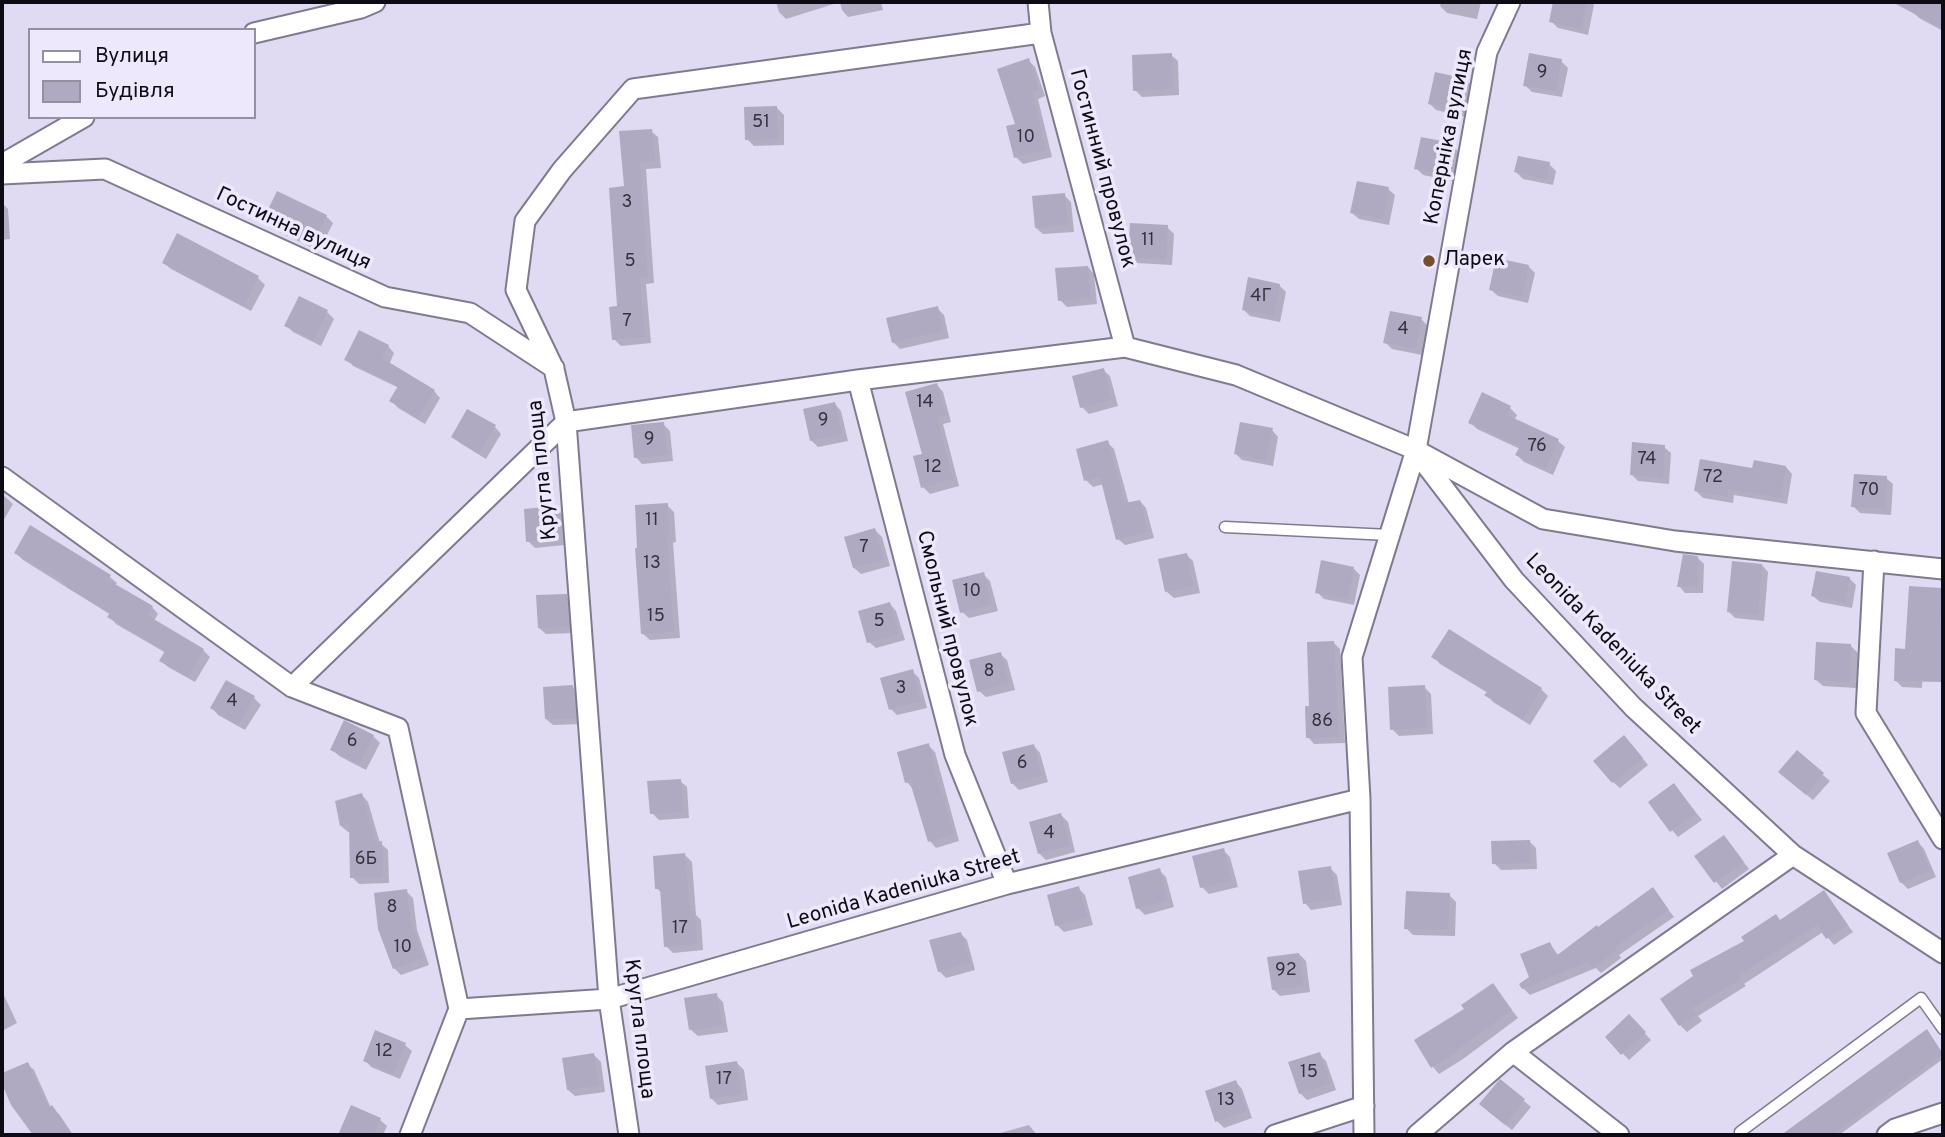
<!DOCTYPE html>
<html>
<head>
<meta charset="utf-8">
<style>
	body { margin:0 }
	#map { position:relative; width:1945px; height:1137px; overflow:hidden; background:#e0daf3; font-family:Overpass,sans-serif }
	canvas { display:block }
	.frame { position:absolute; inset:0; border:4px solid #0d0b13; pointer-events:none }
	.legend { position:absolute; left:28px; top:28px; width:228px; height:91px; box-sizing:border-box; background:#ede8fc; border:2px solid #93909f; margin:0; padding:9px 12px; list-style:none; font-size:21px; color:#0d0b13 }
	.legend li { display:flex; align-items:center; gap:14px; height:35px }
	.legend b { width:35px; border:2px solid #93909f }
</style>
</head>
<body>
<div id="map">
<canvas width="1945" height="1137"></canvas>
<div class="frame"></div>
<ul class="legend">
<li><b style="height:9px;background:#fff"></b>Вулиця</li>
<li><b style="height:19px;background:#afa9c1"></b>Будівля</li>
</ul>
</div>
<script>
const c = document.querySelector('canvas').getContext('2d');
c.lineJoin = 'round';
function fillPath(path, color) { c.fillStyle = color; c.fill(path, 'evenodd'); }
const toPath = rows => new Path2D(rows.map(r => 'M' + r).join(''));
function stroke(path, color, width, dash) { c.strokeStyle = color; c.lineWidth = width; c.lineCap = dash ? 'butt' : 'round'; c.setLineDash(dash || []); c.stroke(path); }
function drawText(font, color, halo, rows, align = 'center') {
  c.font = font + ' Overpass,sans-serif'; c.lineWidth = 7; c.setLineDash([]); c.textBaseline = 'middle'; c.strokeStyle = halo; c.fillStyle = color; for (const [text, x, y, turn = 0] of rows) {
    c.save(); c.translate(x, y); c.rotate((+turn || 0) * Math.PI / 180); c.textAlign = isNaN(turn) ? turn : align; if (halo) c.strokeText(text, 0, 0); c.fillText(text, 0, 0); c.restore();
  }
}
fillPath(toPath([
	[776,2,881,2,883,10,848,17,842,10,840,2,786,19,779,12],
	[1441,2,1481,2,1477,19,1447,13,1440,6],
	[1555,2,1591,2,1594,5,1588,35,1558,28,1551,21],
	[1917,2,1943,2,1943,31,1919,18,1912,11],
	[1171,55,1178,61,1179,95,1142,97,1135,90],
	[1028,60,1035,67,1045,96,1038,99,1052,157,1023,164,1016,157,1018,125],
	[1561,61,1568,68,1562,97,1532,92,1525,85],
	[1466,80,1473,87,1466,117,1436,110,1429,103],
	[777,108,784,115,784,145,754,146,747,139],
	[651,131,658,137,661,168,646,169,654,283,646,284,651,343,621,346,614,339,619,308,626,188],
	[1452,145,1459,152,1453,181,1423,175,1416,168],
	[1549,164,1556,171,1553,185,1523,179,1516,172],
	[1388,189,1395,195,1389,225,1359,219,1352,213],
	[1064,195,1071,202,1074,232,1043,234,1036,228],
	[2,203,8,209,10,239,2,240],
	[326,216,333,223,319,251,271,228,264,221],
	[1167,227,1174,234,1172,265,1137,263,1130,256],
	[164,263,258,278,265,285,251,311,171,269],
	[1528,266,1535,273,1528,303,1498,296,1491,290],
	[1088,267,1094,274,1097,304,1067,307,1060,300],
	[1279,285,1286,292,1280,322,1250,316,1243,309],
	[937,308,944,315,949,338,900,349,893,342],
	[327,312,334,319,321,346,293,332,286,325],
	[1421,319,1428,326,1422,355,1392,349,1385,342],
	[388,346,394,353,389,365,434,391,440,398,425,424,398,408,392,401,399,388,353,366,347,359],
	[1103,370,1110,376,1118,406,1089,414,1082,407],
	[937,385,943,392,951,422,943,424,959,486,930,494,923,487,924,455],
	[1482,395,1510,408,1517,415,1514,421,1558,441,1565,447,1553,475,1524,462,1517,455,1520,449,1477,429,1470,422],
	[835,404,841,411,848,441,818,447,811,440],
	[663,424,670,431,673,461,642,464,636,457],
	[495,427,501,434,486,459,460,443,453,437],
	[1272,430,1278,437,1273,466,1242,460,1236,454],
	[1107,442,1114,449,1129,504,1140,501,1146,508,1154,538,1125,545,1118,539,1104,484,1093,487,1086,480],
	[1664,447,1671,453,1669,484,1638,481,1632,475],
	[1786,467,1792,474,1787,504,1734,495,1733,503,1703,498,1696,491,1754,470],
	[1886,478,1893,484,1891,515,1860,513,1853,506],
	[2,494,13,504,2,523],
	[667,505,674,512,676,542,673,543,680,638,650,640,643,634],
	[556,508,563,515,565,545,535,548,528,541],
	[875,530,882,537,890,566,861,574,854,568],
	[16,553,110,577,117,583,115,586,152,607,158,614,154,621,203,650,210,657,195,682,168,667,161,660,166,653,116,624,110,617,111,615,23,560],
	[1187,555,1193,561,1200,593,1174,598,1167,592],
	[1697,557,1704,564,1703,593,1685,593,1679,586],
	[1762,565,1768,572,1764,621,1735,618,1729,612],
	[1353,568,1360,575,1354,605,1324,599,1317,592],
	[983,574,990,581,998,611,969,618,962,612],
	[1849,578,1856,585,1852,608,1820,602,1813,596],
	[1941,590,1943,592,1943,627,1916,625],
	[566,596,573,603,575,633,546,634,539,628],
	[890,604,896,611,905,640,876,648,869,642],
	[1449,631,1541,689,1548,696,1530,725,1493,702,1487,695,1488,693,1440,664,1434,657],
	[1333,642,1340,649,1345,743,1314,744,1308,737,1311,708],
	[1851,646,1858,653,1856,688,1823,686,1816,680],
	[1000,654,1007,660,1015,690,986,697,979,691],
	[1923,657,1922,688,1902,687,1895,680],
	[912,671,919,678,927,708,897,715,891,709],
	[573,687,579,694,582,724,553,725,546,719],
	[1424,687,1431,694,1433,734,1399,736,1392,729],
	[254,698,261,705,245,730,218,715,212,708],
	[373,736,380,743,366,770,339,756,332,749],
	[1631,744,1648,765,1620,788,1613,782],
	[928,745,935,752,959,841,936,848,930,841,914,790,907,782],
	[1034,746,1040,753,1048,782,1019,790,1012,783],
	[1797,753,1830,781,1813,800,1787,779],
	[680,781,687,787,689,818,659,820,652,813],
	[1674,785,1702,820,1678,837,1672,830],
	[362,795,368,802,380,843,388,850,389,883,359,884,352,877,351,832,348,832,341,826],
	[1061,815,1068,822,1075,852,1046,860,1039,853],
	[1529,841,1536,848,1537,869,1501,870,1494,863],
	[1918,842,1924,849,1936,877,1908,889,1901,882],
	[1730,844,1749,869,1722,889,1697,857],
	[1223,850,1230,857,1238,887,1209,894,1202,887],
	[685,855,692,862,696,915,701,920,703,950,673,953,666,946,662,894,657,888],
	[1330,868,1337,875,1342,905,1311,910,1305,903],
	[1159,870,1166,877,1174,907,1145,915,1138,908],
	[1078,888,1085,895,1093,925,1064,932,1057,925],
	[1653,890,1674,917,1619,955,1621,958,1601,973,1596,968,1530,995,1523,988,1550,944,1559,956],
	[406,891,413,898,417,930,429,965,401,975,394,968],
	[1824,893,1853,932,1834,945,1823,932,1744,984,1746,986,1698,1016,1702,1021,1687,1032,1680,1025,1662,999],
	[1449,895,1456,902,1455,936,1413,935,1406,928],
	[961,934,967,940,975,970,946,978,939,971],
	[1299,954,1306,961,1310,992,1280,996,1273,989],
	[1492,985,1518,1018,1463,1059,1439,1074,1433,1067,1467,1010],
	[2,991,17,1023,2,1031],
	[716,995,723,1002,728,1032,698,1036,691,1030],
	[1629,1016,1651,1040,1629,1060,1607,1037],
	[1926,1031,1943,1053,1943,1059,1839,1135,1784,1135],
	[405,1045,412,1051,400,1079,371,1067,365,1060],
	[1319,1054,1326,1061,1336,1090,1307,1100,1300,1093],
	[594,1055,601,1062,605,1092,575,1096,568,1090],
	[737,1063,744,1070,748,1100,718,1105,711,1098],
	[27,1064,34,1070,51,1108,59,1114,73,1135,34,1135,13,1104,2,1080,2,1075],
	[1501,1081,1531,1107,1512,1130,1488,1111],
	[1236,1082,1242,1089,1252,1118,1224,1128,1217,1121],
	[352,1108,380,1120,387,1126,383,1135,340,1135],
	[1029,1125,1037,1135,1001,1135,1000,1133]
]), '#0003');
fillPath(toPath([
	[1553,2,1587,2,1581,29,1549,22],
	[1892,2,1943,2,1943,29],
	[1172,53,1173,89,1133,91,1132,55],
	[1529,53,1562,59,1556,91,1523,86],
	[1029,58,1039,90,1032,92,1046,150,1014,158,1006,126,1015,124,997,69],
	[1435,72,1467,79,1460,111,1428,104],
	[777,106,778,139,745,140,744,107],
	[652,129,655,161,640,163,648,277,640,278,645,337,612,340,609,307,617,306,609,188,624,186,619,131],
	[1421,137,1453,143,1447,175,1414,169],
	[1518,156,1550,162,1547,179,1514,172],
	[1357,181,1389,187,1383,219,1350,213],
	[277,191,327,215,312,246,262,222],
	[1065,193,1068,225,1035,228,1032,196],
	[1130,223,1168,225,1166,259,1128,257],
	[177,233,259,276,244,306,162,263],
	[1496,258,1529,265,1522,297,1489,290],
	[1088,266,1091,298,1058,301,1055,268],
	[1248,277,1280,284,1274,316,1242,310],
	[299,296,328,310,314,340,284,326],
	[938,306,943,331,892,343,886,318],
	[1390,311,1422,317,1416,349,1383,343],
	[359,330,389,345,382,358,435,390,418,418,389,401,398,386,344,360],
	[1104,368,1112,400,1080,408,1072,376],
	[937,383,946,415,937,417,953,479,921,488,913,456,922,454,905,392],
	[1482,392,1511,406,1507,415,1559,439,1546,469,1515,455,1520,446,1468,423],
	[835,402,842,434,810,441,803,409],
	[467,409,496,425,479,454,451,437],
	[664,422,667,455,634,458,631,425],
	[1240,422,1273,428,1266,461,1234,454],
	[1108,440,1125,503,1140,500,1148,531,1116,540,1100,477,1084,481,1076,449],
	[1632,442,1665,445,1663,478,1630,475],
	[1700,459,1752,468,1754,460,1786,466,1781,498,1728,489,1727,497,1694,491],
	[1854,474,1887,476,1885,509,1851,507],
	[668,503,669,536,667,536,674,632,641,634,635,548,637,548,635,505],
	[556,506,559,539,526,542,524,509],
	[30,525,111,575,108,580,153,606,147,615,204,649,188,677,159,661,165,651,107,617,110,613,66,587,67,584,14,553],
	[875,528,884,560,853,568,844,537],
	[1187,553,1194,586,1165,592,1158,559],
	[1683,554,1698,556,1697,587,1677,587],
	[1321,560,1354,567,1348,599,1315,593],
	[1732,561,1762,564,1758,615,1727,612],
	[1816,571,1850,577,1845,603,1811,596],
	[984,572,992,604,960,613,952,580],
	[1909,586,1942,588,1940,624,1943,624,1943,682,1894,681,1895,648,1905,649],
	[567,594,569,627,538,628,536,595],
	[890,602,899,634,867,643,858,611],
	[1449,629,1542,688,1522,719,1484,695,1487,692,1431,657],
	[1334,641,1339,737,1306,738,1305,706,1309,706,1307,642],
	[1816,642,1851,644,1850,682,1814,680],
	[1001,652,1009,683,977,692,969,660],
	[913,669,921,701,889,710,880,678],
	[226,680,255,696,238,725,210,708],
	[573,685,576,718,545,719,543,687],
	[1425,685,1427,728,1390,730,1388,687],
	[344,720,374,735,359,764,330,750],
	[1624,735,1643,758,1612,783,1593,761],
	[929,743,936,775,954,834,928,842,910,782,905,783,897,752],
	[1034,744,1042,776,1011,784,1002,752],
	[1797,750,1824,773,1806,795,1778,772],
	[681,779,683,812,650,814,647,781],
	[1674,783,1696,813,1670,832,1648,802],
	[362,793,376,842,382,841,383,877,350,878,349,824,340,826,335,801],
	[1061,813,1070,845,1038,854,1029,822],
	[1724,835,1744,862,1714,883,1694,856],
	[1530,840,1531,863,1492,864,1491,841],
	[1918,840,1930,871,1900,883,1887,853],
	[1224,848,1232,880,1200,888,1192,856],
	[685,853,690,911,695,911,697,944,664,947,660,889,655,889,653,856],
	[1331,866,1336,899,1303,904,1298,871],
	[1160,868,1168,900,1136,909,1128,877],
	[1079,886,1087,918,1055,926,1047,895],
	[1653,887,1669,910,1614,948,1616,951,1593,968,1588,962,1522,989,1519,984,1529,977,1520,954,1550,942,1556,956,1597,925,1598,927],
	[407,889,411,922,424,958,393,969,378,929,374,893],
	[1824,890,1848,925,1826,939,1817,925,1739,976,1741,979,1692,1008,1696,1014,1679,1026,1660,999,1693,976,1690,970,1744,941,1741,937,1776,914,1780,920],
	[1406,891,1450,893,1448,930,1404,929],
	[961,932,970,963,938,972,929,940],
	[1299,953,1304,986,1272,990,1267,957],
	[1493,983,1512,1010,1457,1050,1457,1052,1431,1068,1414,1040,1464,1009,1461,1005],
	[717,993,722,1026,689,1030,684,998],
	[1629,1014,1646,1032,1621,1055,1605,1037],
	[1927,1029,1943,1054,1832,1135,1781,1135],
	[375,1030,406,1043,393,1074,363,1061],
	[1320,1052,1330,1083,1299,1094,1288,1062],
	[594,1053,599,1086,567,1090,562,1058],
	[737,1061,742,1094,710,1099,705,1066],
	[28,1062,48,1108,52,1105,73,1135,33,1135,11,1105,2,1084,2,1073],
	[1500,1079,1525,1099,1505,1125,1479,1104],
	[1236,1080,1247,1111,1215,1122,1205,1091],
	[351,1105,381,1118,374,1135,338,1135]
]), '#afa9c1');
const service = toPath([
	[1225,527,1389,535],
	[1740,1132,1921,998,1943,1029]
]);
const minor = toPath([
	[1038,2,1041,33,1125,347],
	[254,33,361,8,375,2],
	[2,164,84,117],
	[2,174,105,169,385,297,470,313,554,368],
	[858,380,955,755,1007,884],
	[1420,457,1514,580,1633,707,1793,855,1943,953],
	[2,477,292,687,398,728,459,1009,410,1135],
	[1874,561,1866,713,1943,839],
	[292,687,566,422,858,380,1125,347,1236,375,1416,450,1543,519,1675,541,1943,569],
	[459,1009,609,999,1007,884,1360,799],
	[1513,1052,1619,1135],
	[629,1135,609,999,566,422,554,369,516,290,525,221,562,170,633,89,1041,33],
	[1275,1135,1364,1106],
	[1364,1135,1360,799,1352,657,1416,450,1487,52,1510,2],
	[1417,1135,1513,1052,1793,855],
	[1887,1135,1895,1129,1943,1113]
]);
stroke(service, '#807a90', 13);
stroke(minor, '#807a90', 23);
stroke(service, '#fff', 10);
stroke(minor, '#fff', 19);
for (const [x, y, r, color] of [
	[1429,261,7,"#75502b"]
]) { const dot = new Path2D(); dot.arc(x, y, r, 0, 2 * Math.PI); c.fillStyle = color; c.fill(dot); stroke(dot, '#ede8fc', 2.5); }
drawText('18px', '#36323e', null, [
	["9",1542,73],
	["51",761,123],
	["10",1026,138],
	["3",627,203],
	["11",1148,241],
	["5",630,262],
	["4Г",1261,297],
	["7",627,322],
	["4",1403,330],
	["14",925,403],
	["9",823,421],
	["9",649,440],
	["76",1537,447],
	["74",1647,460],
	["12",933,468],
	["72",1713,478],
	["70",1869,491],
	["11",652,521],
	["7",864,548],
	["13",652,564],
	["10",972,592],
	["15",656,617],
	["5",879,622],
	["8",989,672],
	["3",901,689],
	["4",232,702],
	["86",1322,722],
	["6",352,742],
	["6",1022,764],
	["4",1049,834],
	["6Б",366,860],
	["8",392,908],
	["17",680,929],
	["10",403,948],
	["92",1286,971],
	["12",384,1052],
	["15",1309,1073],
	["17",724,1080],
	["13",1226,1101]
]);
drawText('21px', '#0d0b13', '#ede8fc', [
	["Коперніка вулиця",1450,137,-79],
	["Гостинний провулок",1101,169,75],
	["Гостинна вулиця",293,230,25],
	["Кругла площа",544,470,-96],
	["Смольний провулок",946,629,76],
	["Leonida Kadeniuka Street",1612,645,46],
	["Leonida Kadeniuka Street",904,891,-16],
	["Кругла площа",638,1029,83]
]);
drawText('21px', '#0d0b13', '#ede8fc', [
	["Ларек",1443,261]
], 'left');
</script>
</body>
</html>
